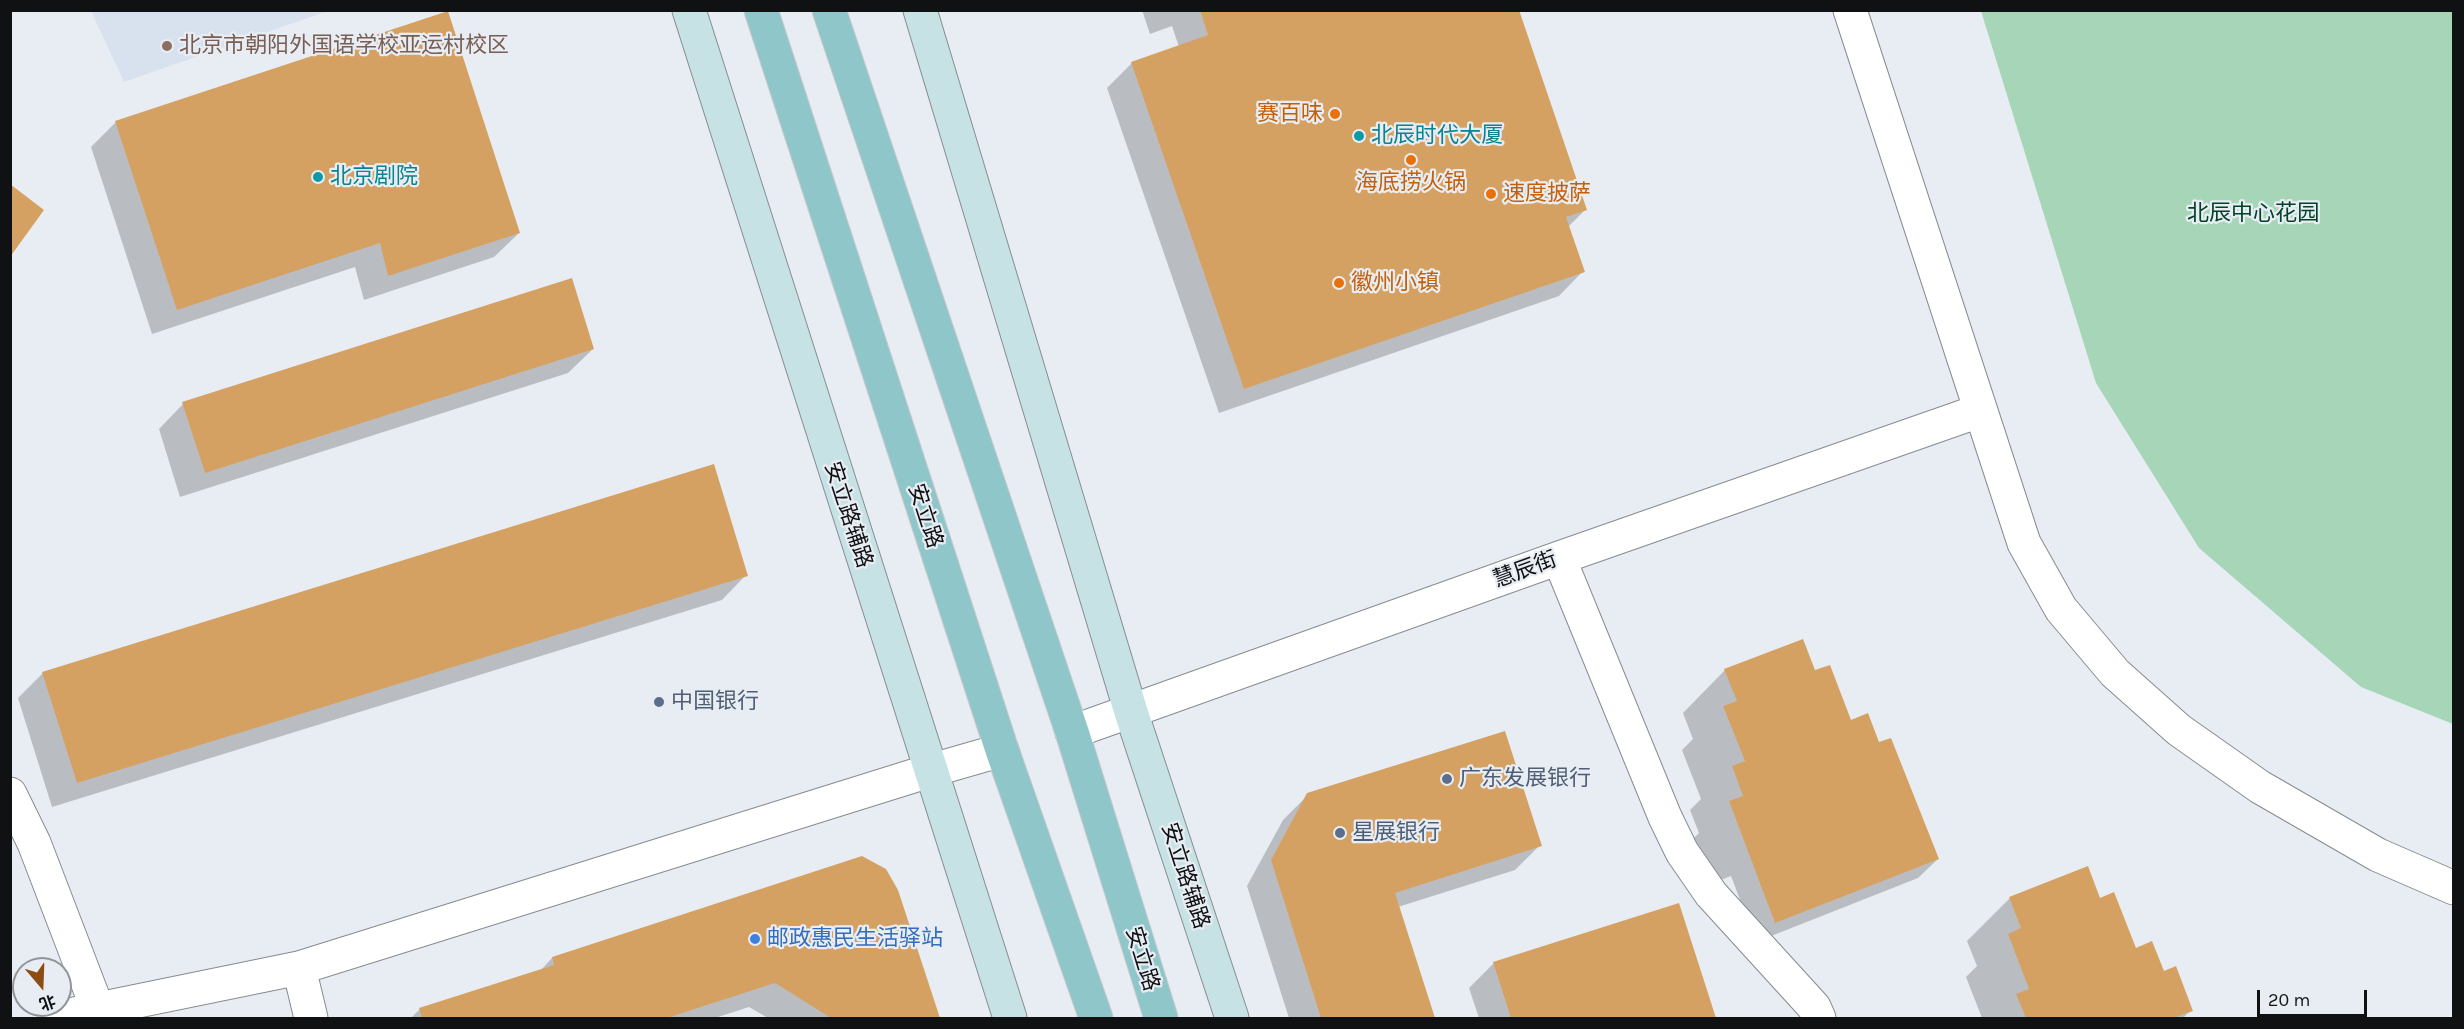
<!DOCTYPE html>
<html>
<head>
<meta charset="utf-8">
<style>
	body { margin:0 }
	#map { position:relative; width:2464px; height:1029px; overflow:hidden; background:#e8edf3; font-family:Karla,"Noto Sans SC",sans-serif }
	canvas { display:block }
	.frame { position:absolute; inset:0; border:12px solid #0f1113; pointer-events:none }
	.north { position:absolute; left:12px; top:957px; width:60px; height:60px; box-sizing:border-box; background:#e8edf3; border:2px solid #919599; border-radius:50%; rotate:161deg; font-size:16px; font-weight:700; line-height:24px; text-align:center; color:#0f1113 }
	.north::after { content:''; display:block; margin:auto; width:21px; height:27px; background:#8c4d12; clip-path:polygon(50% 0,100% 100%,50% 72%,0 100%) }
	.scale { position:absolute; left:2257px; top:990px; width:110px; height:27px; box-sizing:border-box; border:3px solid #0f1113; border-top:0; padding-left:8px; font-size:18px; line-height:21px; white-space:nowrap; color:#0f1113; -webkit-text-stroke:4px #e8edf3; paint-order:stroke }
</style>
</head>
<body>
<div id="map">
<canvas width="2464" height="1029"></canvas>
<div class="frame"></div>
<div class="north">北</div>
<div class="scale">20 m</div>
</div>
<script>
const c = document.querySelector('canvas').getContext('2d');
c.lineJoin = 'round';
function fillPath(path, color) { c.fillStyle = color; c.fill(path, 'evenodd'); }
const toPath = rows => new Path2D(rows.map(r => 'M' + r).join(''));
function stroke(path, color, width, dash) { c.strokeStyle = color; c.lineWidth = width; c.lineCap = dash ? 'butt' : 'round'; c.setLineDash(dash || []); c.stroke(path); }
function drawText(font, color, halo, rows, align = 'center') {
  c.font = font + ' Karla,"Noto Sans SC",sans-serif'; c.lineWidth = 4.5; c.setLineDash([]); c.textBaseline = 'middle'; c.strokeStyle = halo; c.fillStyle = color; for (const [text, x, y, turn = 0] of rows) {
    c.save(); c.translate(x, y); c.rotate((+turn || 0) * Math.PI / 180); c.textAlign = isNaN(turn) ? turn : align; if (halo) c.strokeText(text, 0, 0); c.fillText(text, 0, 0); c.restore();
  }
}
fillPath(toPath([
	[91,11,328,11,124,82]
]), '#d8e2ef');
fillPath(toPath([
	[1981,11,2453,11,2453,724,2361,687,2199,548,2096,383]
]), '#a7d5b8');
fillPath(toPath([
	[1142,10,1517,10,1586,209,1568,227,1583,271,1559,296,1219,413,1107,88,1132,63,1179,47,1172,26,1150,34],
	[116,122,519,233,494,257,364,300,355,267,152,334,91,147],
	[593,349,568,373,180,497,159,429,183,404],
	[746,575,722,600,52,807,18,698,43,673],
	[1725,670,1814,672,1850,722,1878,744,1938,859,1918,878,1756,942,1731,876,1703,887,1687,845,1699,833,1690,810,1701,799,1682,750,1693,739,1683,713],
	[1308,795,1540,845,1515,870,1398,907,1433,1018,1289,1018,1247,886,1283,820],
	[897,891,939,1018,768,1018,749,1007,715,1018,411,1018,419,1010,540,971,552,958],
	[2010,898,2099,900,2135,950,2163,973,2191,1010,2183,1018,1982,1018,1966,977,1977,966,1967,941],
	[1678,905,1714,1018,1479,1018,1469,988,1494,963]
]), '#0003');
fillPath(toPath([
	[1200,10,1519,10,1587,210,1566,217,1585,272,1244,389,1131,62,1208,35],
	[448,11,520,233,388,276,380,243,177,310,115,121],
	[10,184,44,210,10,257],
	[572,278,594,349,205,473,182,402],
	[714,464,748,576,77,783,42,672],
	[1803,639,1815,670,1830,665,1851,720,1868,713,1879,742,1891,738,1939,859,1775,923,1729,801,1743,796,1732,766,1745,761,1723,706,1737,701,1724,669],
	[1505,731,1542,846,1395,893,1435,1018,1321,1018,1271,860,1307,793],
	[862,856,886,869,898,890,940,1018,831,1018,775,983,667,1018,422,1018,419,1008,554,965,552,957],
	[2088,866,2100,898,2114,892,2136,948,2152,941,2164,971,2176,966,2193,1011,2173,1018,2026,1018,2016,994,2029,989,2008,934,2021,928,2009,897],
	[1679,903,1716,1018,1511,1018,1493,962]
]), '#d5a163');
const street = toPath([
	[1850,10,2024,543,2061,609,2115,673,2179,730,2260,787,2378,855,2454,888],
	[1559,558,1665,817,1682,852,1711,894,1814,1007,1819,1018],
	[1072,732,1559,558,1979,411],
	[10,794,34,843,98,1010],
	[299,968,311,1018],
	[55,1018,299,968,929,771,1002,750]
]);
const secondary = toPath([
	[689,10,1010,1018],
	[920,10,1131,712,1232,1018]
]);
const primary = toPath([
	[761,10,1002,750,1096,1018],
	[829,10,1072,732,1161,1018]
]);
stroke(street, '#878c91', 35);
stroke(secondary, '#878c91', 35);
stroke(primary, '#cacbcb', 35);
stroke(street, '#fff', 33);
stroke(secondary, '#c7e2e5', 33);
stroke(primary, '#8fc6ca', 33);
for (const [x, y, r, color] of [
	[167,46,6,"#8d6e63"],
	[1335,114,6,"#e8710a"],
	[1359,136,6,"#0f9aa8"],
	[1411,160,6,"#e8710a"],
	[318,177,6,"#0f9aa8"],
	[1491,194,6,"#e8710a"],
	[1339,283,6,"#e8710a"],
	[659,702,6,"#5c6f8a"],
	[1447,779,6,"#5c6f8a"],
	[1340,833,6,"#5c6f8a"],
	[755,939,6,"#3f7fe0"]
]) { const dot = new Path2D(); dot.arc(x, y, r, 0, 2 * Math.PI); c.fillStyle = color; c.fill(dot); stroke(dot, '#e8edf3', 2); }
drawText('22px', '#785e54', '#e8edf3', [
	["北京市朝阳外国语学校亚运村校区",179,46]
], 'left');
drawText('22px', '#c56008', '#e8edf3', [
	["赛百味",1323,114,"right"],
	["海底捞火锅",1411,183,"center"],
	["速度披萨",1503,194],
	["徽州小镇",1351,283]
], 'left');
drawText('22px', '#0d838f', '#e8edf3', [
	["北辰时代大厦",1371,136],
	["北京剧院",330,177]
], 'left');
drawText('22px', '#024225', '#e8edf3', [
	["北辰中心花园",2253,214]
]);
drawText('22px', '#0f1113', '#e8edf3', [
	["安立路辅路",848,515,72],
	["安立路",925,516,72],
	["慧辰街",1525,570,-20],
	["安立路辅路",1185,876,72],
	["安立路",1142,959,73]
]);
drawText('22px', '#4e5e75', '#e8edf3', [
	["中国银行",671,702],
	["广东发展银行",1459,779],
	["星展银行",1352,833]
], 'left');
drawText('22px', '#366cbe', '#e8edf3', [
	["邮政惠民生活驿站",767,939]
], 'left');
</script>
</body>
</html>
